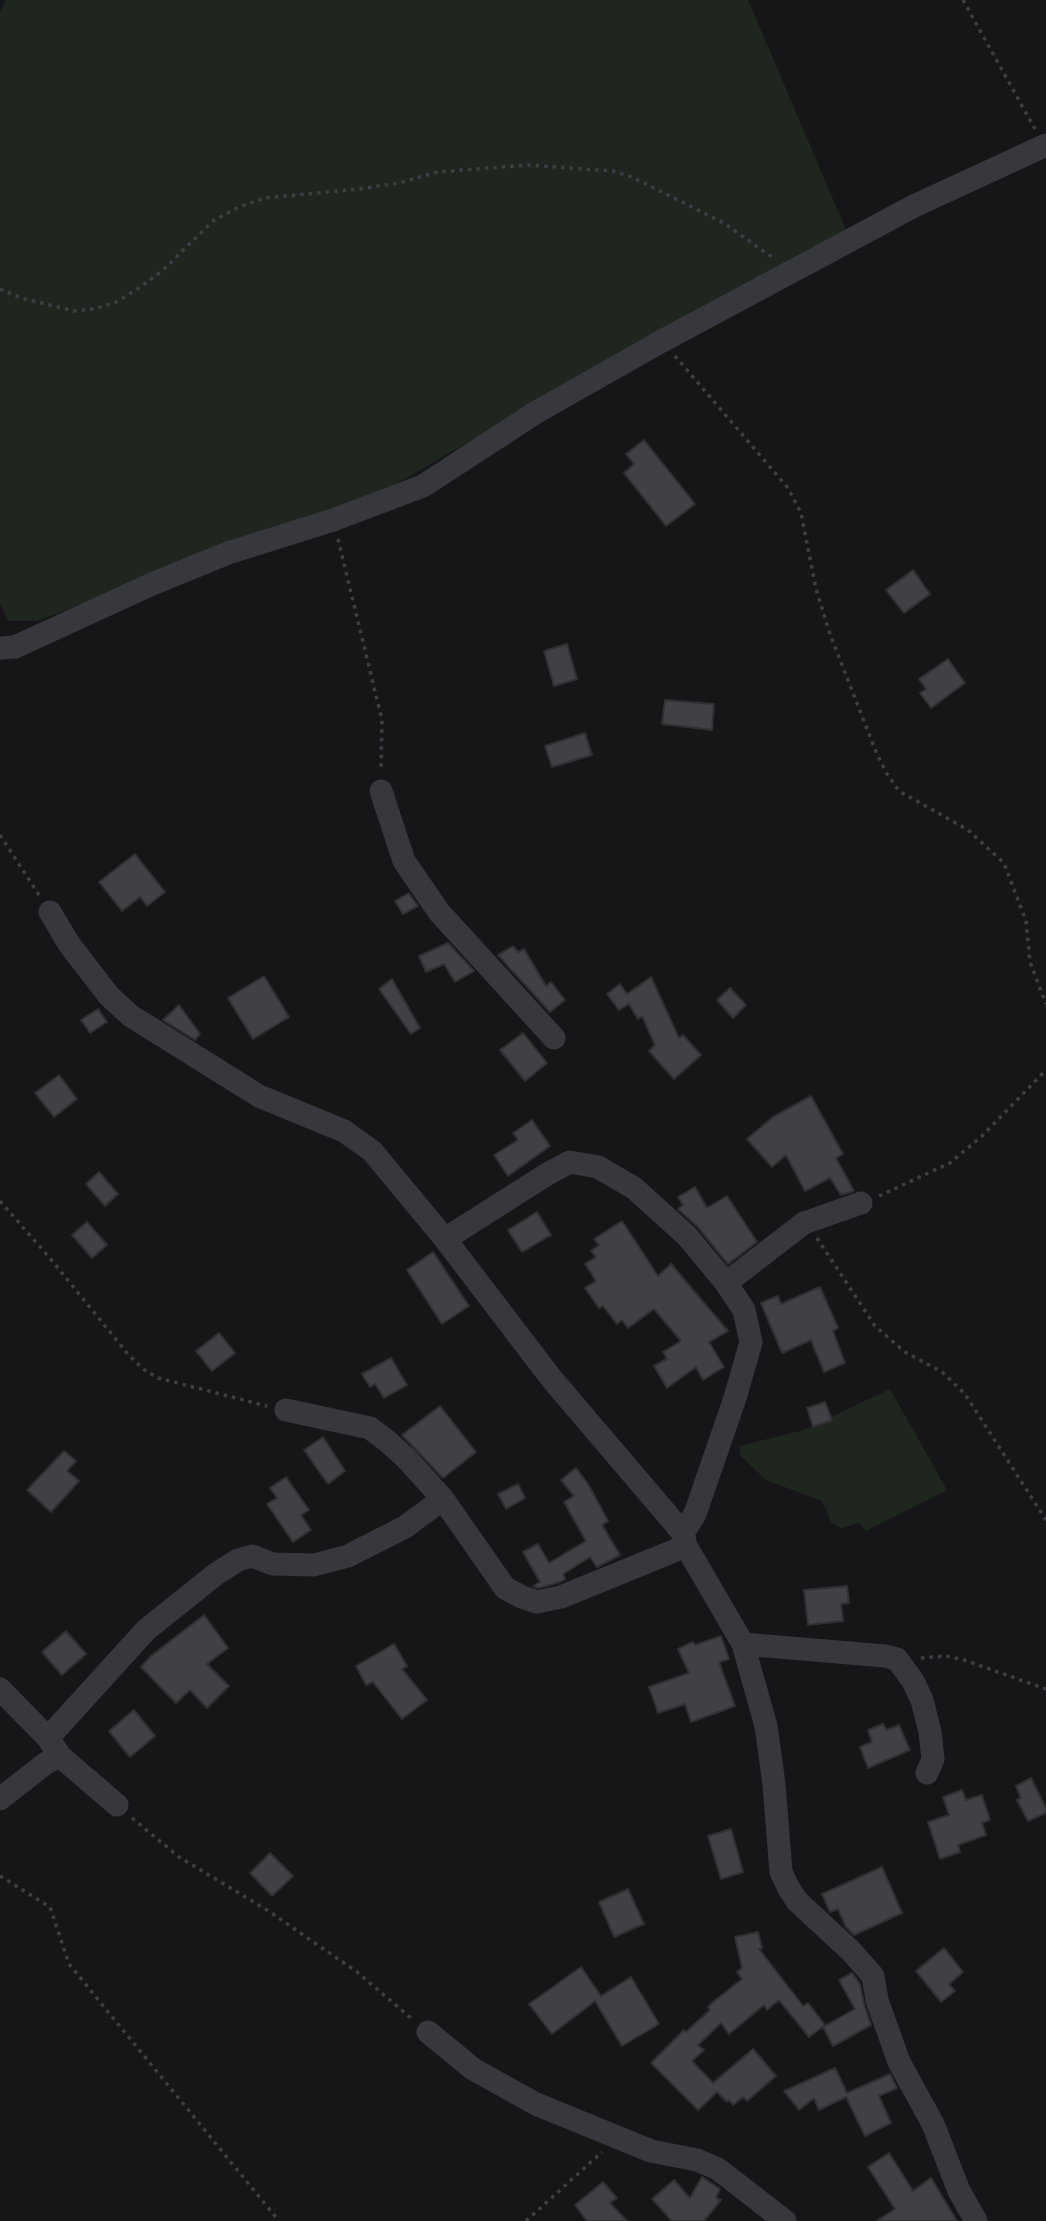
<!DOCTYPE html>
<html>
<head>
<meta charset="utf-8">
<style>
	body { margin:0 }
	canvas { display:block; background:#161618 }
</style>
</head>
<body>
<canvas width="1046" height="2221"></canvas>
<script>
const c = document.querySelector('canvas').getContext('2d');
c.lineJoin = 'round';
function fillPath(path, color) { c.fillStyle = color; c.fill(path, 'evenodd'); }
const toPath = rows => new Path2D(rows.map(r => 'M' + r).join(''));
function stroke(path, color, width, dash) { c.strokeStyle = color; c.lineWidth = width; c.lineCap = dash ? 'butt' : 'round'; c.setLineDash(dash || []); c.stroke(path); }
fillPath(toPath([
	[6,0,748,0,847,232,676,323,387,489,37,621,8,621,0,603,0,12],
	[890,1389,947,1490,866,1531,859,1523,841,1528,831,1522,822,1501,766,1480,740,1455,739,1446,804,1430]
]), '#1e261f');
const building = toPath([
	[644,440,695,504,666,526,624,473,634,464,626,454,644,440],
	[913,570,930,594,904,613,886,590,913,570],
	[567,644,577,679,554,686,544,651,567,644],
	[948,659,965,683,931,708,920,693,926,689,919,679,948,659],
	[665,700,714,704,712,730,662,724,665,700],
	[585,733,592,755,552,767,545,746,585,733],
	[135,854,165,892,147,906,140,897,122,911,99,882,135,854],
	[409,893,418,906,403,914,395,901,409,893],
	[448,943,474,971,455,982,444,964,426,972,419,956,448,943],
	[513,946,518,952,524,949,546,986,551,982,565,1000,550,1012,498,955,513,946],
	[264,976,289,1017,253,1039,228,998,264,976],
	[651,977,679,1038,683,1035,701,1055,674,1079,649,1051,655,1045,642,1016,638,1019,629,1004,619,1010,607,994,620,984,627,994,651,977],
	[392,979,420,1028,411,1034,379,989,392,979],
	[730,988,746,1005,733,1018,717,1000,730,988],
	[179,1005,200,1034,195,1040,163,1020,179,1005],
	[98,1009,107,1022,90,1033,81,1020,98,1009],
	[523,1033,547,1063,525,1081,500,1050,523,1033],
	[59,1075,77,1099,54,1117,35,1093,59,1075],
	[811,1096,843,1154,836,1158,854,1191,841,1195,830,1178,805,1191,786,1155,772,1167,747,1139,773,1117,811,1096],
	[532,1120,550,1146,508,1176,494,1155,518,1140,513,1133,532,1120],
	[99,1172,118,1194,105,1206,86,1184,99,1172],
	[695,1187,707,1208,727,1196,757,1242,728,1264,698,1227,678,1209,683,1205,678,1197,695,1187],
	[537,1212,551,1235,522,1252,508,1230,537,1212],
	[622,1221,658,1276,671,1264,728,1331,709,1342,724,1367,703,1380,696,1367,667,1388,654,1366,667,1359,663,1352,681,1341,654,1309,628,1328,622,1320,617,1324,603,1306,599,1308,585,1288,596,1281,585,1264,596,1257,591,1251,599,1245,594,1239,622,1221],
	[87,1222,107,1245,92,1258,72,1235,87,1222],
	[433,1252,469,1306,442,1324,407,1270,433,1252],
	[820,1287,838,1328,833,1331,845,1363,824,1372,811,1340,782,1353,761,1303,778,1296,781,1304,820,1287],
	[219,1333,235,1353,212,1371,196,1351,219,1333],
	[391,1358,407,1385,384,1398,375,1384,370,1387,362,1374,391,1358],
	[825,1402,832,1420,813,1427,807,1408,825,1402],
	[440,1406,476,1452,443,1478,402,1435,440,1406],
	[323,1437,345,1471,328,1484,304,1450,323,1437],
	[64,1451,76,1461,67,1471,79,1481,51,1512,27,1490,64,1451],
	[576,1468,588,1484,608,1521,602,1525,620,1555,597,1567,590,1557,563,1574,565,1579,560,1582,538,1588,533,1586,540,1582,523,1552,538,1544,549,1563,586,1541,564,1502,574,1496,561,1480,576,1468],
	[286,1477,309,1510,301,1515,311,1530,293,1542,267,1504,277,1498,270,1488,286,1477],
	[518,1484,525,1498,506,1509,498,1494,518,1484],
	[847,1586,849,1603,841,1604,843,1621,808,1625,804,1590,847,1586],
	[204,1615,228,1648,207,1664,229,1686,207,1708,190,1690,176,1703,141,1667,151,1656,204,1615],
	[66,1631,86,1654,62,1675,42,1652,66,1631],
	[721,1636,729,1659,719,1662,735,1706,691,1722,685,1704,658,1713,649,1687,689,1673,678,1649,693,1642,695,1645,721,1636],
	[394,1644,407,1666,402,1669,427,1700,402,1719,373,1682,366,1685,356,1666,394,1644],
	[134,1710,155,1736,130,1757,109,1731,134,1710],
	[883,1724,886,1730,899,1725,910,1750,868,1768,860,1747,872,1742,868,1730,883,1724],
	[1031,1778,1046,1808,1046,1813,1028,1821,1017,1800,1021,1798,1016,1786,1031,1778],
	[962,1790,966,1800,982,1795,990,1820,982,1823,986,1835,958,1845,960,1852,940,1859,928,1822,949,1815,943,1797,962,1790],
	[731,1829,743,1872,721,1879,708,1836,731,1829],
	[270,1853,293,1876,272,1896,250,1873,270,1853],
	[882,1867,902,1913,854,1935,846,1927,838,1909,830,1912,822,1894,882,1867],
	[628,1889,644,1924,614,1937,599,1902,628,1889],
	[758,1932,762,1948,759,1949,803,2006,808,2003,825,2025,809,2037,779,2000,767,2010,764,2005,729,2034,721,2023,698,2045,704,2050,692,2061,713,2083,753,2049,776,2076,747,2101,743,2097,733,2105,729,2100,727,2102,717,2092,698,2110,651,2063,684,2030,686,2032,710,2010,708,2007,713,2002,742,1979,737,1972,742,1968,735,1937,758,1932],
	[944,1948,963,1972,949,1984,955,1991,941,2002,916,1971,944,1948],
	[581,1967,601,1996,631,1977,659,2024,622,2046,595,2001,552,2034,529,2004,581,1967],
	[852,1973,860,1984,864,2004,871,2025,833,2046,823,2027,855,2009,839,1980,852,1973],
	[835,2068,847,2093,890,2074,897,2088,879,2096,891,2123,865,2136,846,2097,819,2110,814,2098,799,2110,784,2091,835,2068],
	[889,2153,913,2191,931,2178,957,2221,877,2221,895,2209,868,2167,889,2153],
	[702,2177,720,2189,716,2198,721,2200,704,2221,672,2221,652,2199,674,2180,690,2198,702,2177],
	[603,2182,617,2198,610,2203,627,2221,587,2221,575,2205,603,2182]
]);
fillPath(building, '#404145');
stroke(building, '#303034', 2);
stroke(toPath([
	[963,0,1035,129],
	[0,289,21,298,74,311,94,309,116,302,136,290,162,271,213,221,239,207,265,198,359,189,399,183,437,172,528,165,613,171,632,177,722,222,775,259],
	[675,356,788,488,801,513,816,589,830,634,876,752,887,774,899,791,968,830,1004,863,1026,921,1030,962,1046,1004],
	[338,539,382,720,381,771],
	[0,835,39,895],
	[879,1196,950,1163,982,1136,1046,1070],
	[0,1201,49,1257,127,1353,143,1369,158,1378,267,1406],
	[817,1238,875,1326,905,1352,942,1372,965,1394,1046,1520],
	[921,1658,946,1656,964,1660,1046,1689],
	[132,1818,179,1857,267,1910,357,1972,412,2019],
	[0,1876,50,1907,69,1964,279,2221],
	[526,2221,602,2152]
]), '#3d3f44', 3.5, [3.5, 5]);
stroke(toPath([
	[0,648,15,647,152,584,228,553,333,520,423,486,535,413,662,341,914,206,1046,145],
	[381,791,404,861,439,912,554,1038],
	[50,912,69,944,109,996,131,1016,259,1096,344,1131,372,1151,445,1239,551,1378,683,1533,686,1546,743,1644,766,1726,774,1784,781,1872,788,1887,797,1901,851,1951,873,1976,877,2000,899,2062,933,2124,959,2191,976,2221],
	[445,1239,549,1173,570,1162,598,1167,634,1188,687,1236,726,1283,744,1310,751,1342,735,1398,695,1514,683,1533],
	[726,1283,804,1223,861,1203],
	[286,1410,370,1428,387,1441,406,1458,443,1499,505,1588,522,1597,537,1602,561,1597,686,1546],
	[743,1644,885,1656,897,1659,913,1681,922,1700,930,1732,933,1759,927,1773],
	[0,1689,48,1738,60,1756,117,1805],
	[48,1738,146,1630,216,1574,238,1560,252,1556,273,1564,314,1565,348,1556,405,1527,443,1499],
	[0,1799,46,1763,60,1756],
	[428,2032,473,2069,536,2104,651,2151,697,2160,718,2169,785,2221]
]), '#37383d', 23);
</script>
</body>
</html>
